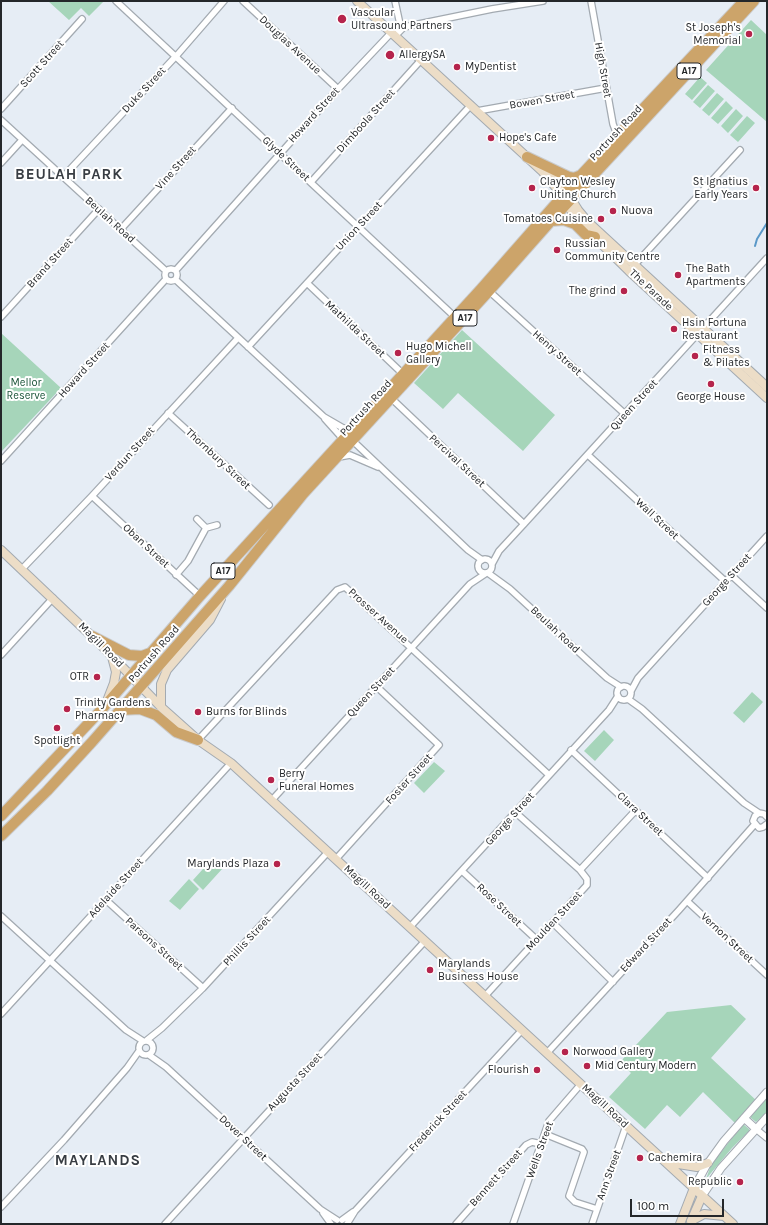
<!DOCTYPE html>
<html>
<head>
<meta charset="utf-8">
<style>
	body { margin:0 }
	#map { position:relative; width:768px; height:1225px; overflow:hidden; background:#e6edf5; font-family:Karla,sans-serif }
	canvas { display:block }
	.frame { position:absolute; inset:0; border:2px solid #24272a; pointer-events:none }
	.scale { position:absolute; left:630px; top:1199px; width:94px; height:18px; box-sizing:border-box; border:2px solid #24272a; border-top:0; padding-left:5px; font-size:12px; line-height:14px; white-space:nowrap; color:#24272a; -webkit-text-stroke:3px #fff; paint-order:stroke }
</style>
</head>
<body>
<div id="map">
<canvas width="768" height="1225"></canvas>
<div class="frame"></div>
<div class="scale">100 m</div>
</div>
<script>
const c = document.querySelector('canvas').getContext('2d');
c.lineJoin = 'round';
function fillPath(path, color) { c.fillStyle = color; c.fill(path, 'evenodd'); }
const toPath = rows => new Path2D(rows.map(r => 'M' + r).join(''));
function stroke(path, color, width, dash) { c.strokeStyle = color; c.lineWidth = width; c.lineCap = dash ? 'butt' : 'round'; c.setLineDash(dash || []); c.stroke(path); }
function drawText(font, color, halo, rows, align = 'center') {
  c.font = font + ' Karla,sans-serif'; c.lineWidth = 4; c.setLineDash([]); c.textBaseline = 'middle'; c.strokeStyle = halo; c.fillStyle = color; for (const [text, x, y, turn = 0] of rows) {
    c.save(); c.translate(x, y); c.rotate((+turn || 0) * Math.PI / 180); c.textAlign = isNaN(turn) ? turn : align; if (halo) c.strokeText(text, 0, 0); c.fillText(text, 0, 0); c.restore();
  }
}
fillPath(toPath([
	[48,1,104,1,89,16,81,8,69,20],
	[751,20,767,35,767,122,706,70],
	[700,77,707,83,692,100,685,94],
	[708,85,715,91,700,108,693,102],
	[717,93,724,99,709,116,702,110],
	[726,101,733,108,718,124,711,118],
	[736,109,743,116,728,133,721,126],
	[747,116,755,123,738,142,730,135],
	[462,330,555,415,523,451,458,393,443,409,414,383],
	[1,333,61,388,1,452],
	[752,692,763,702,744,723,733,713],
	[604,730,614,740,595,761,584,751],
	[434,762,445,771,424,793,414,783],
	[213,858,223,868,203,890,193,880],
	[189,879,199,889,180,910,169,901],
	[731,1005,746,1019,711,1058,758,1102,737,1125,703,1092,680,1117,667,1105,645,1129,609,1097,631,1073,620,1062,667,1012],
	[767,1098,767,1112,756,1122,751,1118,751,1115],
	[743,1124,749,1129,749,1131,732,1148,706,1179,711,1165]
]), '#a6d5ba');
stroke(toPath([
	[755,246,757,239,767,223]
]), '#5a98c8', 2);
const minor = toPath([
	[116,1,455,317],
	[243,1,338,89],
	[395,1,401,29],
	[591,1,613,124,618,137],
	[395,36,404,27,492,9,543,1],
	[1,109,82,19],
	[477,111,606,88],
	[1,120,166,271],
	[1,163,22,140],
	[63,177,178,54,224,1],
	[311,182,421,60],
	[121,229,232,108],
	'165 275a6 6 0 1 1 12 0a6 6 0 1 1-12 0Z',
	[176,270,338,89,391,33],
	[629,271,740,150],
	[176,280,324,417,343,428,353,428],
	[307,283,403,374],
	[489,291,625,414],
	[1,317,99,209],
	[248,347,471,105],
	[391,398,524,524],
	[168,413,269,505],
	[325,419,343,439],
	[353,441,468,550,482,560],
	[588,455,726,582],
	[339,457,350,455,378,467],
	[1,461,166,279],
	[92,496,200,596],
	[197,519,206,528],
	[206,528,217,525],
	'478 566a7 7 0 1 1 14 0a7 7 0 1 1-14 0Z',
	[492,564,499,551,524,524,767,258],
	[22,569,92,496,238,338],
	[488,573,510,589,607,678,621,687],
	[176,575,188,561,206,528],
	[731,575,767,608],
	[1,655,53,598],
	'617 693a7 7 0 1 1 14 0a7 7 0 1 1-14 0Z',
	[631,691,638,678,767,536],
	[628,699,642,709,744,803,759,813],
	[198,740,337,590,345,587,549,775],
	[571,750,708,878],
	[272,800,470,584,485,574],
	[515,812,580,870],
	[767,817,764,814,759,813,755,816,753,821,759,828,763,827,767,824],
	[336,859,439,745,376,686],
	[462,871,537,940],
	[106,900,203,988],
	[687,901,767,975],
	[1,916,126,1030,143,1041],
	[553,923,613,982],
	[410,927,609,710,618,696],
	[485,996,587,885,587,879,580,870,636,810],
	[1,1014,231,763],
	[147,1040,162,1028,203,988,328,852],
	'139 1048a7 7 0 1 1 14 0a7 7 0 1 1-14 0Z',
	[547,1053,679,910,755,824],
	[149,1055,166,1067,320,1209,337,1220],
	[756,1129,767,1138],
	[545,1134,582,1149,584,1152,569,1196,575,1202,597,1209],
	[1,1207,64,1140,127,1068,139,1051],
	[323,1213,331,1224],
	[342,1220,353,1212],
	[165,1224,425,941],
	[347,1224,355,1211,522,1030],
	[456,1224,526,1145,532,1142,541,1144],
	[513,1224,549,1121,581,1084],
	[592,1224,626,1126]
]);
const tertiary = toPath([
	[744,1118,756,1129],
	[694,1188,706,1166,724,1141,767,1092],
	[702,1196,721,1168,767,1117]
]);
const secondary = toPath([
	[357,1,542,171,558,190,578,221,629,271,767,398],
	[549,170,561,183,578,210,588,222,767,387],
	[1,550,100,644,161,707,198,740,231,763,733,1224],
	[107,701,114,683,116,672,112,657],
	[161,707,161,684,167,670,210,620,221,599],
	[666,1162,697,1167,708,1163],
	[691,1221,704,1214,724,1216],
	[691,1221,702,1196],
	[680,1224,694,1188]
]);
const trunk = toPath([
	[527,157,569,177,574,178,581,175],
	[551,221,564,220,575,224,586,235,595,237],
	[92,636,129,655,142,656,150,653],
	[120,710,140,709,156,715,176,732,198,740],
	[1,816,103,708,200,596,481,289,581,175,744,1],
	[1,836,47,791,92,742,229,586,303,494,489,291,551,221,754,1]
]);
stroke(minor, '#a3aab1', 8);
stroke(tertiary, '#a3aab1', 9);
stroke(secondary, '#a3aab1', 10);
stroke(trunk, '#cacbcc', 12);
stroke(minor, '#fff', 5.5);
stroke(tertiary, '#fff', 7);
stroke(secondary, '#ecddc7', 8);
stroke(trunk, '#cca46a', 10);
for (const [x, y, r, color] of [
	[342,19,5,"#b5244c"],
	[749,34,4,"#b5244c"],
	[390,55,5,"#b5244c"],
	[457,67,4,"#b5244c"],
	[491,138,4,"#b5244c"],
	[532,188,4,"#b5244c"],
	[756,188,4,"#b5244c"],
	[613,211,4,"#b5244c"],
	[601,219,4,"#b5244c"],
	[557,250,4,"#b5244c"],
	[678,275,4,"#b5244c"],
	[624,291,4,"#b5244c"],
	[674,329,4,"#b5244c"],
	[398,353,4,"#b5244c"],
	[695,356,4,"#b5244c"],
	[711,384,4,"#b5244c"],
	[97,677,4,"#b5244c"],
	[67,709,4,"#b5244c"],
	[198,712,4,"#b5244c"],
	[57,728,4,"#b5244c"],
	[271,780,4,"#b5244c"],
	[277,864,4,"#b5244c"],
	[430,970,4,"#b5244c"],
	[565,1052,4,"#b5244c"],
	[587,1066,4,"#b5244c"],
	[537,1070,4,"#b5244c"],
	[640,1158,4,"#b5244c"],
	[740,1182,4,"#b5244c"]
]) { const dot = new Path2D(); dot.arc(x, y, r, 0, 2 * Math.PI); c.fillStyle = color; c.fill(dot); stroke(dot, '#fff', 1.5); }
for (const [x, y, w] of [
	[689,71,24],
	[465,318,24],
	[223,571,24]
]) { const box = new Path2D(); box.roundRect(x - w / 2, y - 8, w, 16, 3); c.fillStyle = '#fff'; c.fill(box); stroke(box, '#24272a', 1); }
drawText('bold 10px', '#24272a', null, [
	["A17",689,71],
	["A17",465,318],
	["A17",223,571]
]);
drawText('11px', '#24272a', '#fff', [
	["Vascular",351,13],
	["Ultrasound Partners",351,26],
	["St Joseph's",741,28,"right"],
	["Memorial",741,41,"right"],
	["AllergySA",399,55],
	["MyDentist",465,67],
	["Hope's Cafe",499,138],
	["Clayton Wesley",540,182],
	["Uniting Church",540,195],
	["St Ignatius",748,182,"right"],
	["Early Years",748,195,"right"],
	["Nuova",621,211],
	["Tomatoes Cuisine",593,219,"right"],
	["Russian",565,244],
	["Community Centre",565,257],
	["The Bath",686,269],
	["Apartments",686,282],
	["The grind",616,291,"right"],
	["Hsin Fortuna",682,323],
	["Restaurant",682,336],
	["Hugo Michell",406,347],
	["Gallery",406,360],
	["Fitness",703,350],
	["& Pilates",703,363],
	["George House",711,397,"center"],
	["OTR",89,677,"right"],
	["Trinity Gardens",75,703],
	["Pharmacy",75,716],
	["Burns for Blinds",206,712],
	["Spotlight",57,741,"center"],
	["Berry",279,774],
	["Funeral Homes",279,787],
	["Marylands Plaza",269,864,"right"],
	["Marylands",438,964],
	["Business House",438,977],
	["Norwood Gallery",573,1052],
	["Mid Century Modern",595,1066],
	["Flourish",529,1070,"right"],
	["Cachemira",648,1158],
	["Republic",732,1182,"right"]
], 'left');
drawText('11px', '#24272a', '#fff', [
	["Douglas Avenue",290,45,43],
	["Scott Street",42,64,-48],
	["High Street",603,70,80],
	["Duke Street",144,90,-47],
	["Bowen Street",542,100,-10],
	["Howard Street",314,115,-48],
	["Dimboola Street",366,121,-48],
	["Portrush Road",616,133,-47],
	["Glyde Street",286,159,43],
	["Vine Street",176,168,-48],
	["Beulah Road",110,220,42],
	["Union Street",359,226,-47],
	["Brand Street",50,263,-48],
	["The Parade",651,290,43],
	["Mathilda Street",355,329,43],
	["Henry Street",557,353,42],
	["Howard Street",84,370,-48],
	["Queen Street",634,405,-48],
	["Portrush Road",366,408,-48],
	["Verdun Street",130,454,-48],
	["Thornbury Street",218,459,43],
	["Percival Street",457,461,43],
	["Wall Street",657,519,43],
	["Oban Street",146,546,43],
	["George Street",727,580,-48],
	["Prosser Avenue",378,616,42],
	["Beulah Road",555,630,43],
	["Magill Road",101,645,45],
	["Portrush Road",154,654,-49],
	["Queen Street",371,692,-47],
	["Foster Street",409,779,-48],
	["Clara Street",640,814,43],
	["George Street",510,819,-48],
	["Magill Road",367,887,43],
	["Adelaide Street",116,888,-48],
	["Rose Street",499,905,43],
	["Moulden Street",554,921,-47],
	["Vernon Street",727,938,43],
	["Phillis Street",247,941,-47],
	["Parsons Street",154,944,42],
	["Edward Street",646,945,-47],
	["Augusta Street",295,1082,-47],
	["Magill Road",605,1106,43],
	["Frederick Street",438,1121,-47],
	["Dover Street",243,1138,43],
	["Wells Street",540,1150,-70],
	["Ann Street",609,1175,-70],
	["Bennett Street",496,1178,-48]
]);
drawText('11px', '#195237', '#fff', [
	["Mellor",26,383],
	["Reserve",26,396]
]);
c.letterSpacing = '1px';
drawText('bold 15px', '#383d43', '#fff', [
	["BEULAH PARK",69,175],
	["MAYLANDS",98,1161]
]);
c.letterSpacing = '0px';
</script>
</body>
</html>
